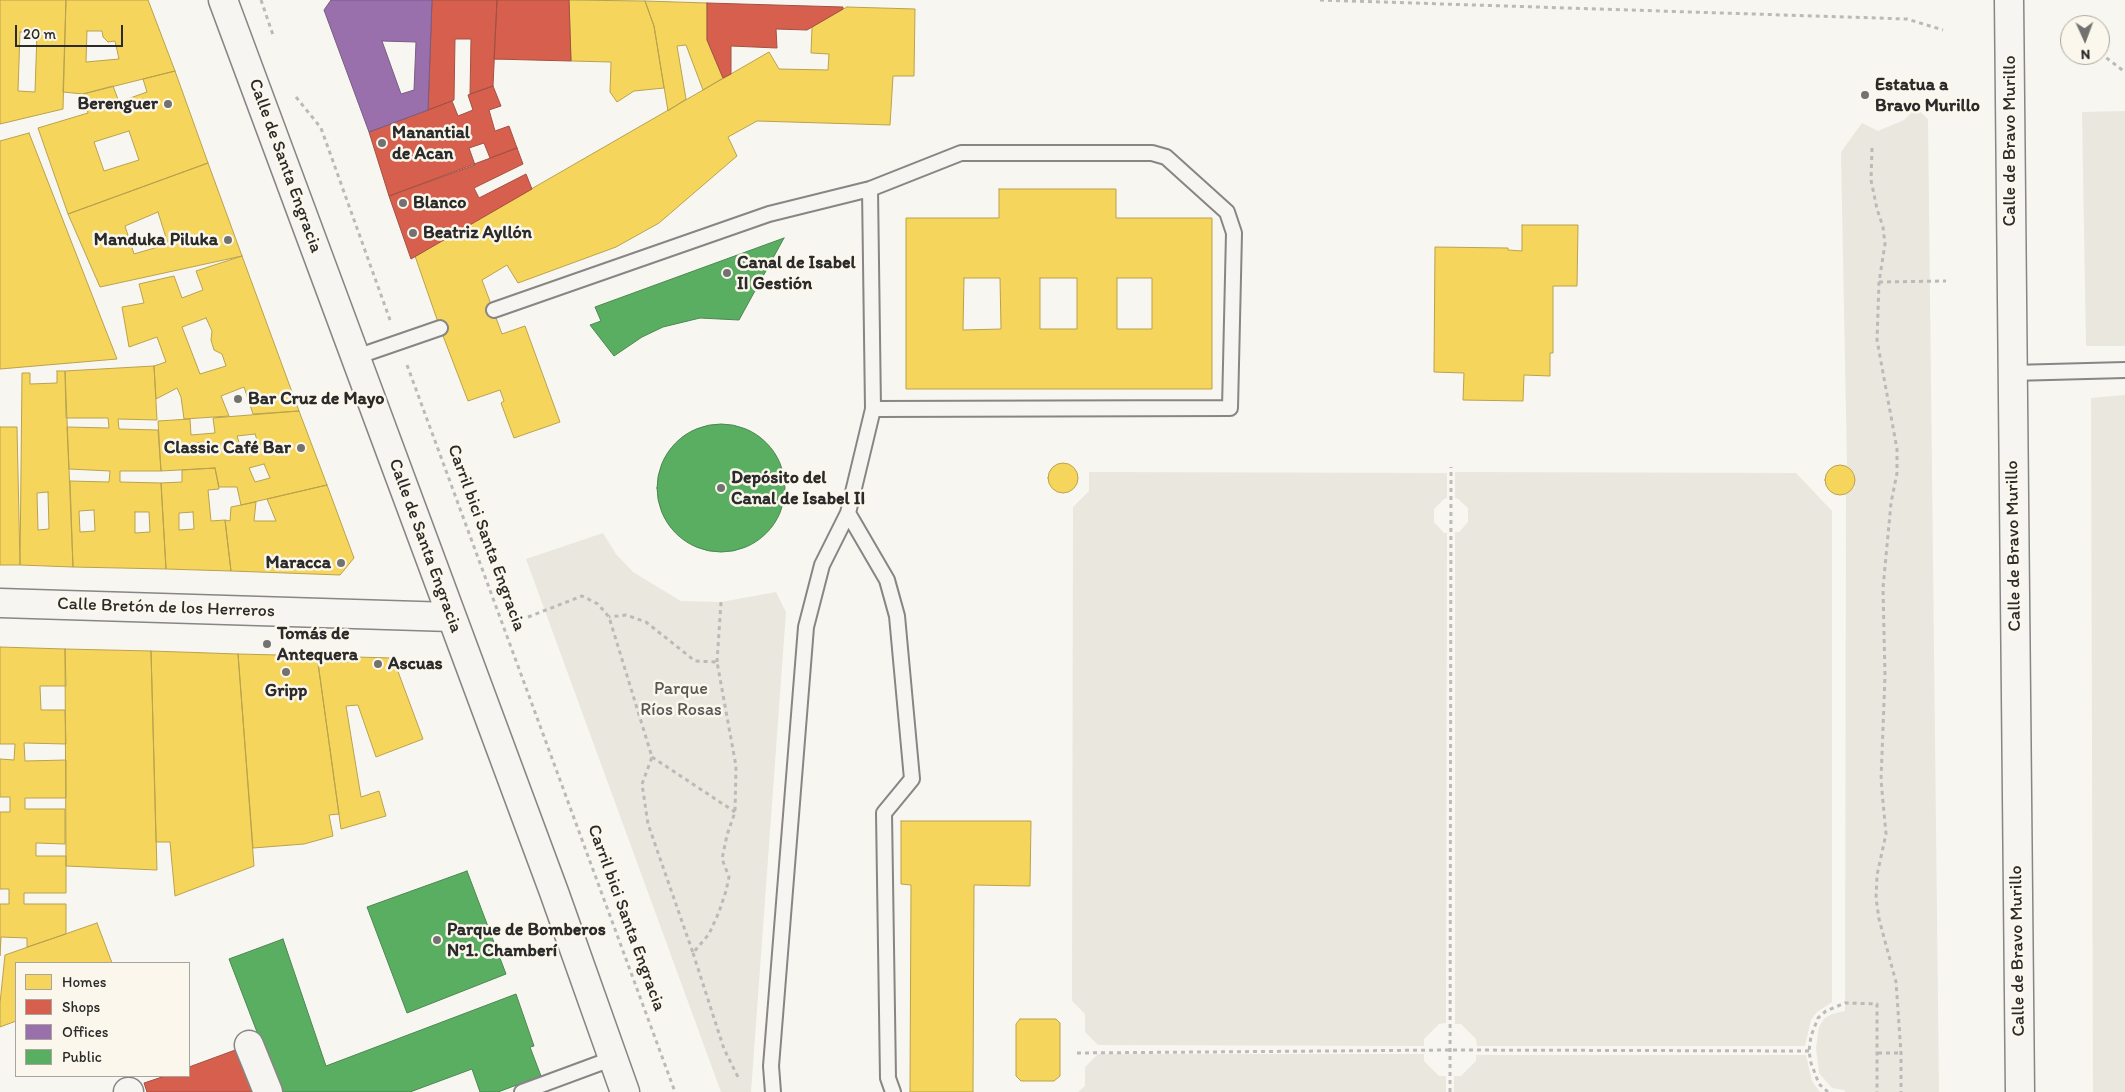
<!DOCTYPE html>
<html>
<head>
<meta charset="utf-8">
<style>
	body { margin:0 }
	#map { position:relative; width:2125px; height:1092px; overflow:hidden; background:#f8f6f0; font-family:Itim,sans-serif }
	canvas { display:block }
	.legend { position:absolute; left:15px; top:962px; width:175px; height:115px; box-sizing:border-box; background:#fbf7ec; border:1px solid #a8a59f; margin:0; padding:6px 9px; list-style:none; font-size:15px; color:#2b2b2b }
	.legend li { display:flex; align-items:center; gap:10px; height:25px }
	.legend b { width:25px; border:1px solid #a8a59f }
	.north { position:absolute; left:2060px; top:15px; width:50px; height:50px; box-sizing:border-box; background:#fbf7ec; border:1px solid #a8a59f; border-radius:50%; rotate:178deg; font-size:14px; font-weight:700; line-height:20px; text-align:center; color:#2b2b2b }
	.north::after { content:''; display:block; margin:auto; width:18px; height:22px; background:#737270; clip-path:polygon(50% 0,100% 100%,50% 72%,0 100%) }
	.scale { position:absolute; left:15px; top:25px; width:108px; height:22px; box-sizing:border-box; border:2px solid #2b2b2b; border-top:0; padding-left:6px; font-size:15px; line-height:18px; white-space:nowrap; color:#2b2b2b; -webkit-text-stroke:4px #fbf7ec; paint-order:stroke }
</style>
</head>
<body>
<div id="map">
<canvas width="2125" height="1092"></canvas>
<ul class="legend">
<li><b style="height:14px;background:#f6d55c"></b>Homes</li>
<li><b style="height:14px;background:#d6604d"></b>Shops</li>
<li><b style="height:14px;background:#9970ab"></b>Offices</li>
<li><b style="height:14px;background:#5aae61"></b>Public</li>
</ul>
<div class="north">N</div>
<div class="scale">20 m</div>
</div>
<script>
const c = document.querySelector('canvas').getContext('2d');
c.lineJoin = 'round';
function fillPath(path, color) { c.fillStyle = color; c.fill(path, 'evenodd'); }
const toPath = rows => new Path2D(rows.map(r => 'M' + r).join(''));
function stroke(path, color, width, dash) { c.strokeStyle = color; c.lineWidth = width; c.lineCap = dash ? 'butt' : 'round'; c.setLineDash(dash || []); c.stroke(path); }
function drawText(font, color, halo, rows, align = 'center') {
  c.font = font + ' Itim,sans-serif'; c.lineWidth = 5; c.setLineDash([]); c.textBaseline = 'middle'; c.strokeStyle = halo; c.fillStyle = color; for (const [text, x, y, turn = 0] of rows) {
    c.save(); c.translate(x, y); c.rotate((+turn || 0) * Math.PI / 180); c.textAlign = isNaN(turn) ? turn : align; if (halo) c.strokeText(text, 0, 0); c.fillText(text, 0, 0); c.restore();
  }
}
fillPath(toPath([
	[1916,108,1928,119,1939,1092,1845,1092,1844,1090,1832,1088,1819,1073,1816,1048,1819,1027,1824,1019,1832,1014,1845,1011,1846,494,1855,487,1855,474,1847,466,1841,152,1862,123,1878,131,1904,120],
	[2125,111,2125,346,2086,346,2082,112],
	[2125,395,2125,1092,2093,1092,2091,398],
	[1089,472,1447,473,1447,498,1444,499,1434,509,1434,522,1444,533,1447,533,1446,1023,1439,1024,1424,1039,1424,1046,1098,1045,1085,1032,1085,1014,1072,1001,1073,507,1089,491],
	[1455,472,1796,473,1832,511,1832,1002,1817,1012,1811,1020,1805,1046,1477,1046,1476,1039,1461,1024,1455,1024,1455,532,1459,532,1468,522,1468,508,1458,499,1455,498],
	[603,533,616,554,633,572,681,601,721,602,776,592,786,612,751,1092,721,1092,526,559],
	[1098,1054,1424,1054,1424,1061,1439,1076,1446,1076,1446,1092,1078,1092,1085,1086,1085,1067],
	[1476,1055,1806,1055,1812,1081,1820,1092,1454,1092,1454,1076,1461,1076,1476,1061]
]), '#e9e7de');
const homes = toPath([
	[0,0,66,0,63,109,0,124,0,0],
	[20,32,37,33,35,92,18,91,20,32],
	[66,0,148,0,175,71,83,94,63,92,66,0],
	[87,31,102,31,103,37,108,42,115,41,119,59,86,62,87,31],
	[569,0,645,1,654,26,664,88,634,91,617,102,610,92,611,62,571,61,569,0],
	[645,1,707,3,707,40,723,78,703,90,686,45,677,46,686,99,668,111,654,26,645,1],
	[847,7,915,9,914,76,893,76,890,125,757,121,728,137,737,156,659,223,616,247,518,283,507,265,482,280,502,334,525,326,560,422,514,438,501,403,504,401,500,390,468,401,440,328,415,256,769,52,779,69,828,70,829,54,811,53,812,27,847,7],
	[175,71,208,163,68,214,38,128,88,113,83,94,113,86,119,102,147,92,143,79,175,71],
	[129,131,139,160,104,171,94,142,129,131],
	[29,133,117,359,0,369,0,141,29,133],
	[208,163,242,256,100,287,68,214,208,163],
	[158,212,168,244,134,254,125,226,158,212],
	[999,189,1116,189,1116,218,1212,218,1212,389,906,389,906,218,999,218,999,189],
	[964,278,1000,278,1001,329,963,330,964,278],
	[1040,278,1077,278,1077,329,1040,329,1040,278],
	[1117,278,1152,278,1152,329,1117,329,1117,278],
	[1522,225,1578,225,1577,286,1553,286,1553,353,1550,353,1550,376,1524,375,1523,401,1463,400,1464,373,1434,372,1435,247,1508,248,1508,250,1522,251,1522,225],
	[242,256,299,411,253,414,244,387,221,396,229,416,184,419,181,397,177,388,156,399,154,366,166,362,157,337,129,347,122,307,144,303,139,284,174,276,182,298,203,290,196,271,242,256],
	[206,318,212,331,211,340,214,350,222,354,226,366,200,374,182,327,206,318],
	[154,366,157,420,118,419,119,429,158,430,161,471,120,471,120,482,161,483,166,569,73,567,70,481,109,482,110,471,69,469,67,427,109,428,108,418,66,418,65,371,154,366],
	[94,510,95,531,80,532,79,511,94,510],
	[135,512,149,512,150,532,135,533,135,512],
	[57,371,65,371,73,567,20,565,22,373,30,373,30,384,57,383,57,371],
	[48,492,49,529,38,530,37,493,48,492],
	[299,411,327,485,241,505,237,487,219,487,215,468,161,471,158,421,190,419,191,435,215,433,213,418,299,411],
	[255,434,260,448,243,454,237,436,255,434],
	[206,442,210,452,179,455,179,445,206,442],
	[264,464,270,478,255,482,249,468,264,464],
	[0,427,17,427,20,565,0,565,0,427],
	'1048 478a15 15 0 1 1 30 0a15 15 0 1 1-30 0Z',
	'1825 480a15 15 0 1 1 30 0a15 15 0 1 1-30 0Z',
	[215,468,219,489,208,490,211,521,225,520,231,571,166,569,161,483,182,482,182,470,215,468],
	[193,512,194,529,179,530,179,513,193,512],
	[327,485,354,558,340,575,231,571,225,520,230,521,231,507,256,502,254,521,276,521,267,499,327,485],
	[0,647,65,649,66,686,40,686,41,710,65,710,66,744,24,743,25,761,66,760,66,798,25,798,25,809,65,809,65,844,36,843,36,856,66,856,66,893,24,893,24,904,66,904,66,934,27,947,27,938,1,937,0,956,0,904,9,904,9,889,0,889,0,812,10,812,10,797,0,797,0,759,14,760,15,744,0,744,0,647],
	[65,649,151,651,157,870,66,866,65,649],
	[151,651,238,654,254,866,175,896,170,842,156,842,151,651],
	[238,654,317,656,339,814,329,815,333,836,304,844,253,848,238,654],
	[317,656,393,658,423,739,376,757,358,705,346,706,361,797,379,791,386,816,341,829,317,656],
	[901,821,1031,821,1030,886,974,885,973,1092,910,1092,911,885,901,884,901,821],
	[97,923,112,963,16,963,16,1021,0,1027,0,1003,5,955,97,923],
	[1020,1019,1056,1019,1060,1023,1060,1076,1054,1081,1021,1081,1016,1076,1016,1024,1020,1019]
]);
fillPath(homes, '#f6d55c');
stroke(homes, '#b9a24d', 1);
const shops = toPath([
	[432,0,497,0,493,86,470,94,471,39,455,39,454,100,428,110,432,0],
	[497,0,569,0,571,61,494,59,497,0],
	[707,3,843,7,843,9,807,30,776,29,777,48,731,46,731,74,723,78,707,40,707,3],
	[493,86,501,106,489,110,495,131,509,126,517,148,490,158,484,143,469,148,475,165,389,196,369,132,452,101,458,116,473,110,468,95,493,86],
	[517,148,523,164,474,188,479,198,526,174,532,189,411,259,389,196,517,148],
	[238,1049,253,1092,147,1092,144,1083,165,1076,189,1076,189,1067,238,1049]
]);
fillPath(shops, '#d6604d');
stroke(shops, '#a35043', 1);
const offices = toPath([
	[331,0,432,0,428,110,369,132,324,10,331,0],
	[382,41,416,42,414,90,401,94,382,41]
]);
fillPath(offices, '#9970ab');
stroke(offices, '#785b85', 1);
const public = toPath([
	[784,238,739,320,700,318,663,327,642,337,614,356,590,325,601,321,595,307,784,238],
	'657 488a64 64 0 1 1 128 0a64 64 0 1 1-128 0Z',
	[467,871,506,974,407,1013,367,907,467,871],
	[283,939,326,1066,516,994,534,1046,530,1047,541,1076,498,1092,480,1092,472,1069,410,1092,280,1092,229,959,283,939]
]);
fillPath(public, '#5aae61');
stroke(public, '#4c8751', 1);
const lane = toPath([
	[494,310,769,214,870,189,961,153,1152,153,1166,157,1227,212,1234,233,1230,408,873,409,870,189],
	[356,357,440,328],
	[2012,373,2125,370],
	[848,513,887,580,897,616,912,779,884,813,888,1078,893,1092],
	[522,1092,614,1058],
	[773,1092,771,1066,806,627,822,565,848,513,873,409]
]);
const street = toPath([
	[0,603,451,617],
	[249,1045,268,1092],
	[128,1092,129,1092]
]);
const secondary = toPath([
	[223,0,554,892,625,1092],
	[2009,0,2020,1092]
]);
stroke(lane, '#878684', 18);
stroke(street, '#878684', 31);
stroke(secondary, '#878684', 31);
stroke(toPath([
	[261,0,273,35],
	[1320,0,1907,19,1943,30],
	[2100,53,2125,72],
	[296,97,321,128,390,320],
	[1872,148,1871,180,1877,209,1883,227,1885,244,1879,282,1877,340,1897,449,1897,473,1891,503,1883,588,1885,676,1881,780,1886,834,1877,875,1876,898,1879,919,1896,982,1901,1053,1901,1092],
	[1879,282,1946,281],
	[407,365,675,1092],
	[528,617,582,596,598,604,609,617,652,757,642,784,648,824,693,953,709,934,719,912,726,891,729,877,722,859,727,835,735,812,736,766,717,662,695,661,646,622,626,615,609,617],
	[717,662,721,602],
	[652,757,735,812],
	[693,953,724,1049,739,1079],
	[1077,1053,1451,1050,1809,1051],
	[1878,1053,1901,1053],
	[1450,1092,1451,467],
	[1828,1092,1819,1084,1811,1063,1809,1051,1811,1036,1818,1018,1826,1011,1845,1003,1877,1004,1877,1092]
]), '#bcbab8', 3, [4, 4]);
stroke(lane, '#f6f5f1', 14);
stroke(street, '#f6f5f1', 28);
stroke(secondary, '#f6f5f1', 28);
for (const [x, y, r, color] of [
	[1865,95,5,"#737270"],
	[168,104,5,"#737270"],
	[382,143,5,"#737270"],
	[403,203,5,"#737270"],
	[413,233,5,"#737270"],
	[228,240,5,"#737270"],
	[727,273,5,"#737270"],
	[238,399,5,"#737270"],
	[301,448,5,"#737270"],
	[721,488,5,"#737270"],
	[341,563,5,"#737270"],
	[267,644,5,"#737270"],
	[378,664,5,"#737270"],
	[286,672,5,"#737270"],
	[437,940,5,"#737270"]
]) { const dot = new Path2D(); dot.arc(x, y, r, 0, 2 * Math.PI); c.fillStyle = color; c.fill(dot); stroke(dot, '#fbf7ec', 2); }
drawText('bold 18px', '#2b2b2b', '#fbf7ec', [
	["Estatua a",1875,85],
	["Bravo Murillo",1875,106],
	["Berenguer",158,104,"right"],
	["Manantial",392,133],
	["de Acan",392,154],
	["Blanco",413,203],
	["Beatriz Ayllón",423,233],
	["Manduka Piluka",218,240,"right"],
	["Canal de Isabel",737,263],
	["II Gestión",737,284],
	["Bar Cruz de Mayo",248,399],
	["Classic Café Bar",291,448,"right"],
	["Depósito del",731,478],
	["Canal de Isabel II",731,499],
	["Maracca",331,563,"right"],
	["Tomás de",277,634],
	["Antequera",277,655],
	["Ascuas",388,664],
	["Gripp",286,691,"center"],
	["Parque de Bomberos",447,930],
	["Nº1. Chamberí",447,951]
], 'left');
drawText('18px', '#2b2b2b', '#fbf7ec', [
	["Calle de Bravo Murillo",2010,141,-90],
	["Calle de Santa Engracia",285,166,70],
	["Carril bici Santa Engracia",486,538,70],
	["Calle de Santa Engracia",425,546,70],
	["Calle de Bravo Murillo",2014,546,-91],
	["Calle Bretón de los Herreros",166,608,2],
	["Carril bici Santa Engracia",626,918,70],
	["Calle de Bravo Murillo",2018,951,-91]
]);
drawText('18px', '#585754', '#fbf7ec', [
	["Parque",681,689],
	["Ríos Rosas",681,710]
]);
</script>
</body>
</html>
